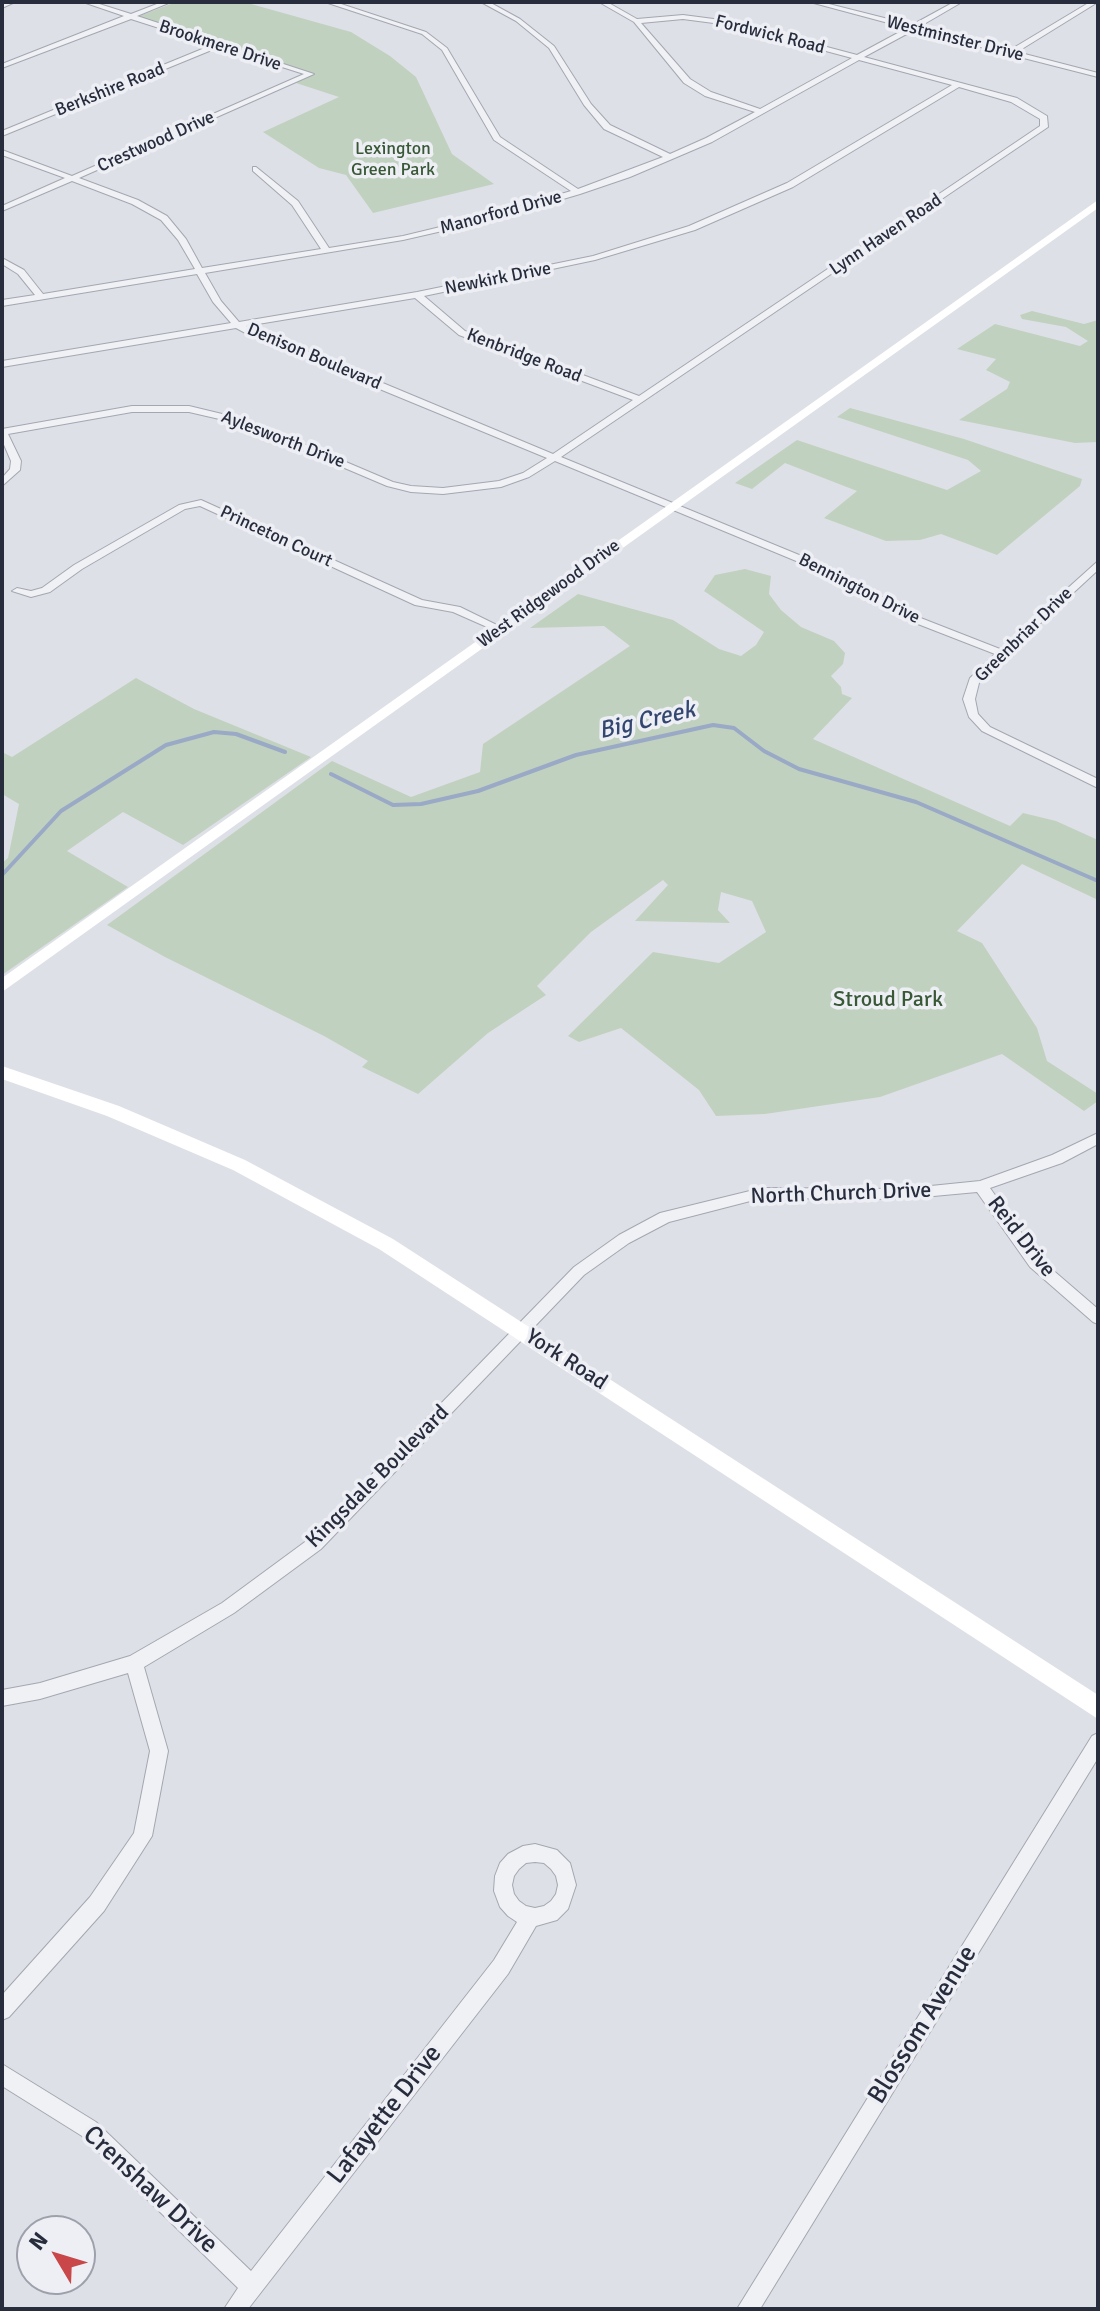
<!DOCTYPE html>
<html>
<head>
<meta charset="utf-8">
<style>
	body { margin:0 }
	#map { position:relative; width:1100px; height:2311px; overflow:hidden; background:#dee0e7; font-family:Signika,sans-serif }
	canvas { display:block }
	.frame { position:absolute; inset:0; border:4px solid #282d3d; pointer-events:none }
	.north { position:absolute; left:16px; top:2215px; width:80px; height:80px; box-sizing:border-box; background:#edeff5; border:2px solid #9ea1ab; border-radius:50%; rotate:308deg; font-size:22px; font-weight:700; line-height:32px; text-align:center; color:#282d3d }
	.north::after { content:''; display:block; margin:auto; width:28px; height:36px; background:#c94649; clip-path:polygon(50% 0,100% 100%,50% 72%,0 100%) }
</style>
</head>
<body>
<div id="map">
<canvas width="1100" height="2311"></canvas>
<div class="frame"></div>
<div class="north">N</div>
</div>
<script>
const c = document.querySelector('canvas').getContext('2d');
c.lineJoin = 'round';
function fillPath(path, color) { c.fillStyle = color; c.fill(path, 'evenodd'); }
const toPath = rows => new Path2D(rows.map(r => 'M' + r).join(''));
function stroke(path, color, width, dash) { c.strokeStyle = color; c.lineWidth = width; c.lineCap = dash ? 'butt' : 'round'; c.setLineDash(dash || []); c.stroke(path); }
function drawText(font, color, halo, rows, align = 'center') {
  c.font = font + ' Signika,sans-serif'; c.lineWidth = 7; c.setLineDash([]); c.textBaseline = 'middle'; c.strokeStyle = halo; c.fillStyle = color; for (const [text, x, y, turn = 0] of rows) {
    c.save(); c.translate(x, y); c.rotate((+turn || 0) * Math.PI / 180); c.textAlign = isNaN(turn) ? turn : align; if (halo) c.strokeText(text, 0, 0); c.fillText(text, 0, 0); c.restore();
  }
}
fillPath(toPath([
	[176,2,244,2,351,32,390,56,416,77,452,154,494,184,373,213,346,175,319,168,263,132,339,97,296,83,310,74,137,17],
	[1032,311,1084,324,1098,320,1098,442,1075,443,959,420,1007,389,1010,382,986,370,996,359,957,349,995,324,1080,346,1088,341,1066,327,1022,319,1020,315],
	[850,408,964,439,1082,479,1080,486,997,555,941,534,920,540,886,541,824,518,857,491,785,463,752,489,735,483,797,440,947,490,981,471,968,460,837,417],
	[745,569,771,576,769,594,781,610,801,627,834,641,845,653,843,664,831,676,841,687,842,694,852,698,813,739,1010,826,1023,813,1056,821,1098,840,1098,900,1022,864,957,931,982,943,1037,1028,1047,1061,1098,1094,1098,1101,1084,1111,1002,1054,880,1097,765,1114,716,1116,699,1090,621,1028,579,1042,568,1036,653,952,719,963,766,932,752,901,721,892,718,910,730,923,635,921,668,885,663,880,591,932,537,986,546,995,488,1033,418,1094,362,1067,368,1061,324,1036,165,957,107,925,332,761,411,797,480,772,483,744,630,646,604,626,530,628,578,594,673,620,719,649,741,656,756,645,764,632,704,591,715,575],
	[136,678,194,709,311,757,183,845,123,812,67,851,128,887,2,975,2,863,8,858,19,804,2,794,2,752,12,757]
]), '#c1d1bf');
stroke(toPath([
	[331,774,393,805,421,804,478,791,576,755,713,725,734,728,764,751,799,769,916,802,1098,881],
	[2,875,61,811,166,745,214,732,236,734,285,752]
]), '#9aa9c6', 4);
const street = toPath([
	[6,2,15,2,2,8,2,4,6,2],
	[83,2,93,2,131,14,162,2,171,2,137,16,314,74,79,178,138,200,167,216,186,239,202,268,321,249,292,205,253,171,253,167,256,167,298,201,329,248,403,236,494,214,571,191,494,140,442,50,422,34,325,2,335,2,426,32,447,48,500,137,578,189,663,157,604,129,584,105,549,48,516,21,481,2,489,2,520,19,554,46,591,104,610,125,670,154,706,138,755,112,705,96,684,83,634,22,599,2,607,2,637,19,683,15,729,21,857,55,907,28,810,2,821,2,912,25,954,2,962,2,919,27,1010,50,1090,2,1098,2,1017,52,1098,73,1098,77,914,30,864,57,1017,98,1047,116,1048,127,561,457,838,571,913,615,1000,649,1098,561,1098,570,980,679,975,699,978,714,990,727,1098,779,1098,788,982,731,969,717,963,699,970,678,995,654,905,619,830,575,555,461,529,477,501,487,443,494,411,492,387,486,241,424,189,412,132,412,8,434,21,461,20,470,2,486,2,478,10,469,11,461,2,440,2,429,132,406,189,406,247,420,393,482,411,486,443,488,499,481,523,473,547,458,251,336,236,328,2,367,2,361,231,323,213,302,197,274,2,306,2,300,35,295,18,274,2,264,2,258,24,270,43,294,195,269,178,240,161,220,132,204,72,181,2,211,2,206,65,178,2,155,2,150,72,176,304,74,219,47,2,136,2,131,212,45,131,19,2,68,2,64,124,16,83,2],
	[683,19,729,25,852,58,760,109,711,92,690,79,641,23,683,19],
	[859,60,952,85,787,183,689,226,593,256,417,292,239,322,221,301,205,273,403,240,499,218,580,194,630,177,712,142,859,60],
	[959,87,1011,102,1040,119,1040,126,639,396,465,331,424,296,595,260,695,230,793,187,959,87],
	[415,298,459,335,633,400,553,454,246,326,415,298],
	[201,500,422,600,460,607,505,629,500,632,496,631,453,612,415,605,200,506,185,509,82,569,50,592,31,597,12,591,17,588,31,591,42,588,74,565,179,505,201,500],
	[1098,1133,1098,1144,1062,1163,990,1188,1040,1259,1098,1309,1098,1324,1093,1322,1030,1267,977,1192,901,1199,762,1198,669,1222,629,1243,584,1275,321,1549,234,1613,144,1667,168,1751,152,1836,104,1911,9,2017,2,2020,2,1995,90,1897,134,1833,150,1751,128,1673,40,1699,2,1706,2,1690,40,1683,130,1656,222,1603,309,1539,574,1267,619,1235,660,1213,762,1188,901,1189,980,1181,1052,1155,1098,1133],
	[1098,1733,1098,1758,760,2309,737,2309,1092,1736,1098,1733],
	[535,1844,557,1850,570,1863,576,1885,568,1909,557,1920,536,1926,508,1974,248,2309,224,2309,238,2288,82,2136,2,2086,2,2064,96,2122,251,2271,494,1960,517,1922,508,1916,500,1907,494,1891,495,1876,500,1863,508,1854,523,1846,535,1844],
	[535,1862,544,1863,551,1869,556,1876,558,1885,556,1894,551,1901,544,1906,535,1908,526,1906,519,1901,514,1894,512,1885,514,1876,519,1869,526,1863,535,1862]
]);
stroke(street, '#a4a7b1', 2);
fillPath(street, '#f0f1f5');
fillPath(toPath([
	[1098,200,1098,208,2,992,2,978,1098,200],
	[2,1066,119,1106,245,1160,393,1239,1098,1695,1098,1719,379,1249,233,1170,107,1116,2,1079,2,1066]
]), '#fff');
drawText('18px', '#282d3d', '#edeff5', [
	["Fordwick Road",770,35,14],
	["Westminster Drive",955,39,14],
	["Brookmere Drive",220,46,18],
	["Berkshire Road",110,90,-22],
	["Crestwood Drive",156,142,-24],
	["Manorford Drive",501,213,-15],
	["Lynn Haven Road",886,235,-34],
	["Newkirk Drive",498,279,-11],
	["Kenbridge Road",524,356,21],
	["Denison Boulevard",314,357,23],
	["Aylesworth Drive",283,440,21],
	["Princeton Court",276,537,25],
	["Bennington Drive",859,589,27],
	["West Ridgewood Drive",549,594,-36],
	["Greenbriar Drive",1024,635,-44]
]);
drawText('18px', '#385836', '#edeff5', [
	["Lexington",393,149],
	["Green Park",393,170]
]);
drawText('22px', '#385836', '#edeff5', [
	["Stroud Park",888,1000]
]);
drawText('22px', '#282d3d', '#edeff5', [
	["North Church Drive",841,1194,-2],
	["Reid Drive",1021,1237,52],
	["York Road",566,1360,33],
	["Kingsdale Boulevard",378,1477,-45]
]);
drawText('italic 24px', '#33466f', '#edeff5', [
	["Big Creek",647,721,-13]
]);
drawText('26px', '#282d3d', '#edeff5', [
	["Blossom Avenue",923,2025,-58],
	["Lafayette Drive",385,2115,-52],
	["Crenshaw Drive",150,2190,43]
]);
</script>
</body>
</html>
